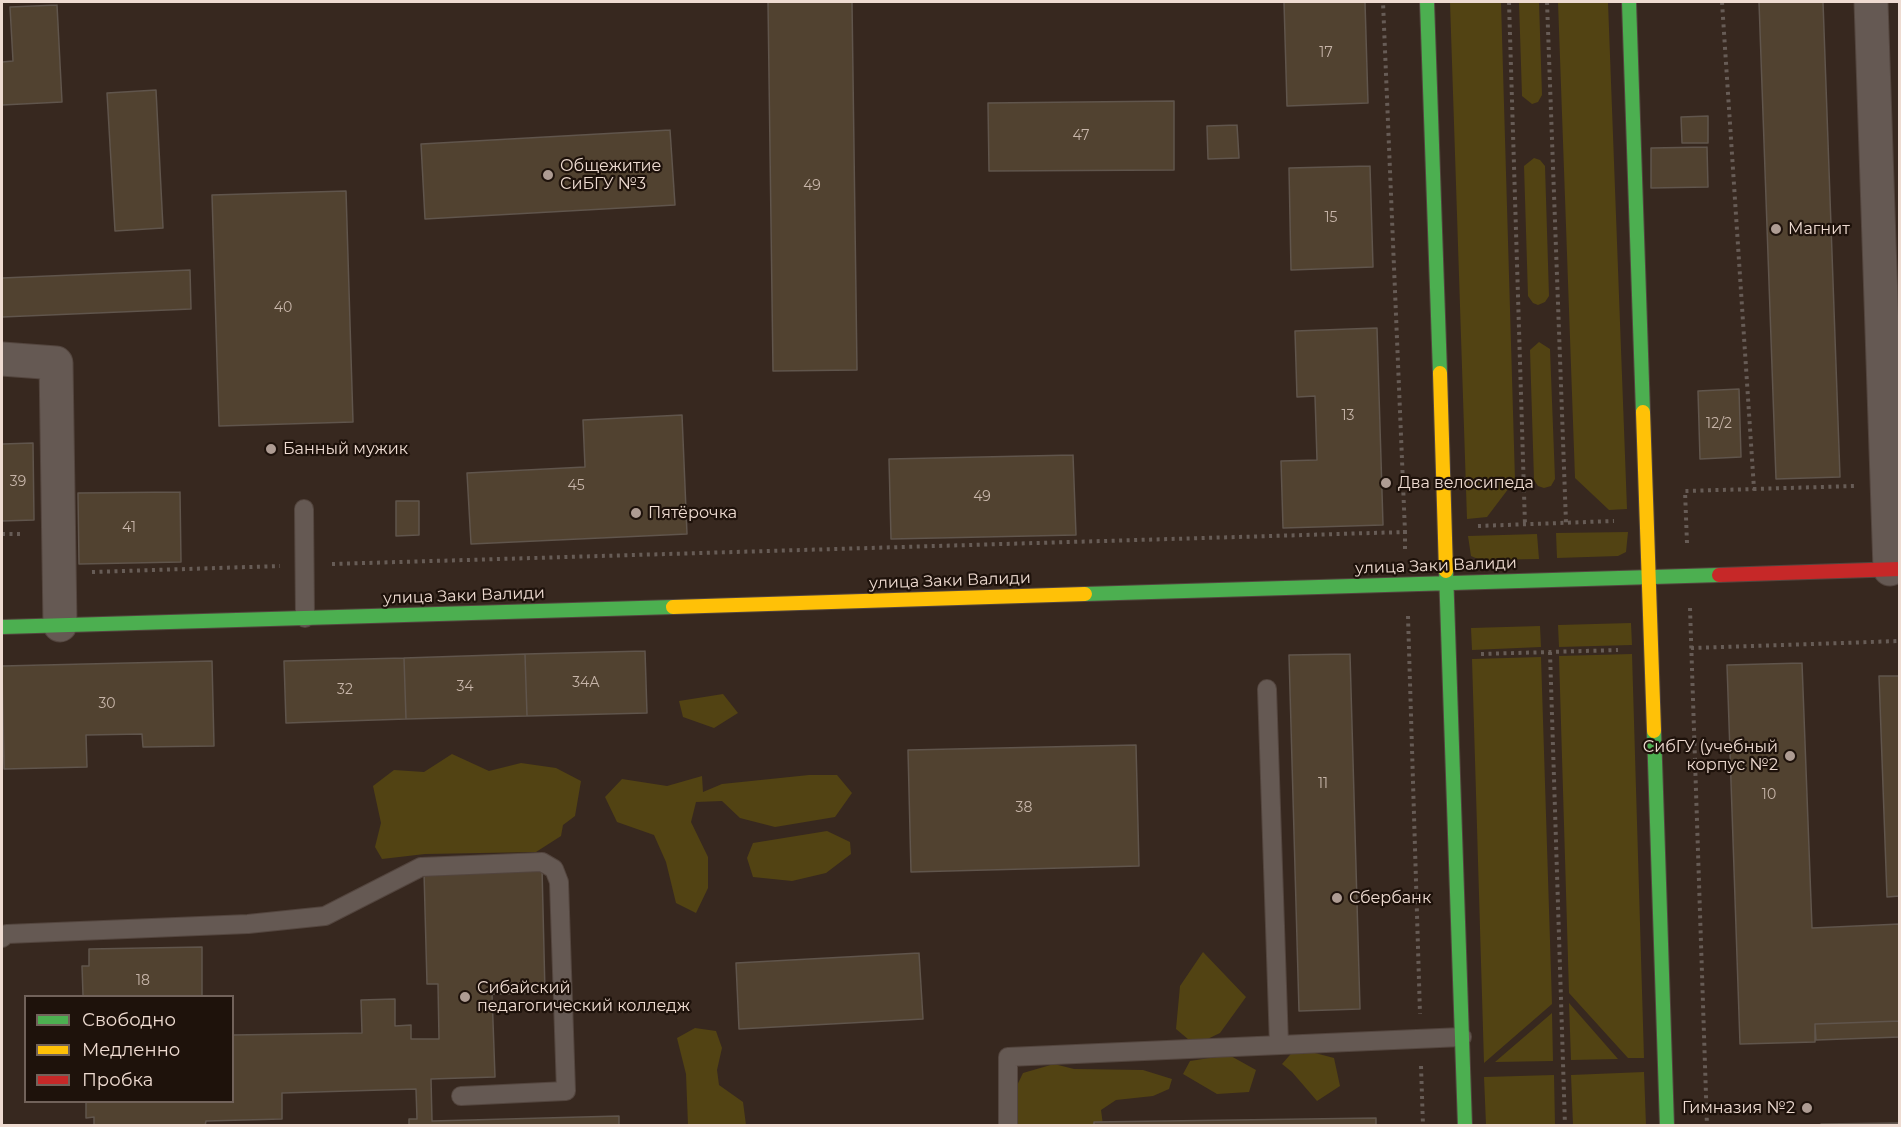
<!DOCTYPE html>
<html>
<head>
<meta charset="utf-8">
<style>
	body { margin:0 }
	#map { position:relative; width:1901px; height:1127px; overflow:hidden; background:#37281f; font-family:Montserrat,sans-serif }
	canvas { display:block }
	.frame { position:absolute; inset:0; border:3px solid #eedbd1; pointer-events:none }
	.legend { position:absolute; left:24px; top:995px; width:210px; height:108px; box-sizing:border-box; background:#1e120b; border:2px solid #71625a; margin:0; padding:8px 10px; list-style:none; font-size:18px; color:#eedbd1 }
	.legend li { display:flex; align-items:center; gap:12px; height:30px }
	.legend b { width:30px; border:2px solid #71625a }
</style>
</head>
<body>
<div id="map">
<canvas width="1901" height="1127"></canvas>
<div class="frame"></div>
<ul class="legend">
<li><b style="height:8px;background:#4caf50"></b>Свободно</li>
<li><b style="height:8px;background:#ffc107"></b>Медленно</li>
<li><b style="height:8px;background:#c62828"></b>Пробка</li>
</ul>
</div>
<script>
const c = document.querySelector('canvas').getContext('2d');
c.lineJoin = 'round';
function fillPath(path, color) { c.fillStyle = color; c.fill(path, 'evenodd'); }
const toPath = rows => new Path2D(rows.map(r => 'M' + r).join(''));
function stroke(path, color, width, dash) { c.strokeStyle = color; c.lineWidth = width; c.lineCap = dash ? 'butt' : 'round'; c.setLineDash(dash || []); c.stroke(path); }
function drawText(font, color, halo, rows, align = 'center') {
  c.font = font + ' Montserrat,sans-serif'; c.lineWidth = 4.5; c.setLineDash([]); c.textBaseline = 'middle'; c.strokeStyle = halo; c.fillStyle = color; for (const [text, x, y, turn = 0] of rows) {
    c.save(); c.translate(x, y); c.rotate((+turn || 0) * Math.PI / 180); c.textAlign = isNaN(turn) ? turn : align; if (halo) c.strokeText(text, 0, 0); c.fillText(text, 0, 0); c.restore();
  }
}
fillPath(toPath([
	[1450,2,1501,2,1515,480,1487,517,1467,519],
	[1519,2,1539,2,1542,95,1538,102,1532,104,1522,96],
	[1558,2,1608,2,1627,509,1609,510,1575,478],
	[1534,158,1540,160,1545,166,1549,296,1545,302,1538,305,1533,303,1528,296,1524,166],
	[1539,342,1550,349,1555,479,1551,486,1544,488,1538,486,1534,480,1530,350],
	[1628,532,1626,552,1618,556,1557,558,1556,533],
	[1537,534,1539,559,1480,560,1471,556,1468,536],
	[1631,623,1632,645,1559,647,1558,625],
	[1540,626,1541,647,1472,650,1471,628],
	[1632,654,1644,1058,1628,1058,1569,993,1559,656],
	[1541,657,1552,1004,1484,1063,1472,659],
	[723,694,738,713,714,728,683,717,679,701],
	[452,754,489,771,521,763,556,768,581,781,575,816,563,825,561,836,536,852,425,854,382,859,375,847,381,823,373,786,394,770,424,772],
	[809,775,837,775,852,793,835,817,775,827,740,818,722,801,696,802,691,822,708,857,708,888,696,913,676,903,666,862,654,835,617,822,605,797,622,779,667,786,702,776,703,792,722,784],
	[827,831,850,842,851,854,826,873,792,881,753,877,747,858,753,843],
	[1203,952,1246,997,1220,1033,1195,1045,1176,1029,1180,986],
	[1569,1003,1618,1059,1571,1060],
	[1552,1013,1553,1061,1495,1062],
	[695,1028,716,1031,722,1048,717,1070,719,1085,743,1102,746,1125,688,1125,686,1074,677,1038],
	[1296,1048,1334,1058,1340,1086,1317,1101,1292,1072,1282,1064],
	[1229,1055,1256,1070,1249,1092,1217,1094,1183,1074,1190,1061],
	[1054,1064,1074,1069,1143,1070,1172,1079,1169,1089,1153,1096,1116,1100,1101,1110,1103,1125,1005,1126,1009,1102,1023,1073],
	[1644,1072,1646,1125,1573,1125,1571,1075],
	[1554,1075,1555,1125,1486,1125,1484,1077]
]), '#524313');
const building = toPath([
	[768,2,852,2,857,370,773,371,768,2],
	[1284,2,1365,2,1368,103,1287,106,1284,2],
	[1759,2,1823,2,1840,477,1776,479,1759,2],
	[57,5,62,102,2,105,2,62,13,61,10,7,57,5],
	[156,90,163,228,115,231,107,93,156,90],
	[1174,101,1174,170,989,171,988,103,1174,101],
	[1708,116,1708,143,1682,143,1681,117,1708,116],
	[1237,125,1239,158,1208,159,1207,126,1237,125],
	[670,130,675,205,425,219,421,144,670,130],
	[1707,147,1708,187,1651,188,1651,148,1707,147],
	[1370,166,1373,267,1291,270,1289,168,1370,166],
	[346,191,353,422,219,426,212,195,346,191],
	[190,270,191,309,2,317,2,278,190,270],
	[1377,328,1383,525,1283,528,1281,461,1317,460,1315,396,1297,397,1295,331,1377,328],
	[1739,389,1741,457,1700,459,1698,391,1739,389],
	[682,415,687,534,471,544,467,473,585,467,583,420,682,415],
	[33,443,34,520,2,521,2,444,33,443],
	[1073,455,1076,535,891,539,889,459,1073,455],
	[180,492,181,562,79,564,78,493,180,492],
	[396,501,419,501,419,535,396,536,396,501],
	[645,651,647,713,527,716,525,654,645,651],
	[525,654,527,716,406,719,404,658,525,654],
	[1350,654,1360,1009,1299,1011,1289,655,1350,654],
	[404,658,406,719,286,723,284,661,404,658],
	[212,661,214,746,143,747,142,734,86,735,87,767,4,769,2,666,212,661],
	[1802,663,1812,928,1900,924,1900,1021,1815,1024,1815,1042,1740,1044,1727,665,1802,663],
	[1879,676,1900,676,1900,896,1887,897,1879,676],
	[1136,745,1139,866,911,872,908,750,1136,745],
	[542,868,545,993,492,994,495,1077,431,1079,432,1121,619,1116,619,1126,409,1126,409,1119,417,1119,416,1089,282,1093,282,1119,206,1121,205,1126,94,1126,94,1117,86,1118,86,1102,232,1102,232,1035,362,1033,361,1000,395,999,395,1026,411,1025,411,1039,439,1039,438,984,427,984,424,872,542,868],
	[202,947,202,996,83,996,82,966,89,966,89,949,202,947],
	[919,953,923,1019,739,1029,736,963,919,953],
	[1900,1021,1900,1037,1816,1040,1815,1024,1900,1021],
	[1376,1118,1376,1126,1094,1126,1094,1122,1376,1118],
	[1900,1123,1900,1126,1821,1126,1821,1124,1900,1123]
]);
fillPath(building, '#514230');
stroke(building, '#60554c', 1.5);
const lane = toPath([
	[304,509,305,618],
	[1267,689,1279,1045],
	[2,938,7,934,248,924,325,916,421,867,542,862,554,869,559,882,566,1091,461,1096],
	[1008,1126,1008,1057,1462,1037]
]);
const street = toPath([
	[1871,2,1890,569],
	[2,359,56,363,60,625]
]);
const fast = toPath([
	[1427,2,1440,373],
	[1629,2,1643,412],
	[1446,571,1465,1126],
	[1085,594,1719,575],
	[2,627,673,607],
	[1654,731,1667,1126]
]);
const slow = toPath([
	[1440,373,1446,571],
	[1643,412,1654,731],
	[673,607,1085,594]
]);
const jam = toPath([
	[1719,575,1900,569]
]);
stroke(lane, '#53453e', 20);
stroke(street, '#53453e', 35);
stroke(fast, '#53453e', 16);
stroke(slow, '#53453e', 16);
stroke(jam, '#53453e', 16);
stroke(toPath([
	[1509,2,1525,525],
	[1547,2,1566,523],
	[1722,2,1754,489,1854,486],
	[1478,526,1614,521],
	[2,534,24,534],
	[1687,543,1685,491,1754,489],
	[1405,549,1405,532,1407,532],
	[332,564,1405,532,1383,2],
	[92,572,280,566],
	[1690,608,1707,1126],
	[1408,616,1420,1014],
	[1691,648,1900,641],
	[1550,652,1565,1126],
	[1481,654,1618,650],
	[1421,1066,1423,1126],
	[1801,1124,1801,1126]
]), '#675c56', 4, [3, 4.5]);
stroke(lane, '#655953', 18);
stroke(street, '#655953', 33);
stroke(fast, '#4caf50', 14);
stroke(slow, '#ffc107', 14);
stroke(jam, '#c62828', 14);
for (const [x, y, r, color] of [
	[548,175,6,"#ae9c93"],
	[1776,229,6,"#ae9c93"],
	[271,449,6,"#ae9c93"],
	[1386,483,6,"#ae9c93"],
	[636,513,6,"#ae9c93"],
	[1790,756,6,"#ae9c93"],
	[1337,898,6,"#ae9c93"],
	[465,997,6,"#ae9c93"],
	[1807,1108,6,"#ae9c93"]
]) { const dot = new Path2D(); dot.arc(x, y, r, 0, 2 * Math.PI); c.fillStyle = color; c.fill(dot); stroke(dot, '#1e120b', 2); }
drawText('14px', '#c7b5a9', null, [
	["17",1326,53],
	["47",1081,136],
	["49",812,186],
	["15",1331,218],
	["40",283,308],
	["13",1348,416],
	["12/2",1719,424],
	["39",18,482],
	["45",576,486],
	["49",982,497],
	["41",129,528],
	["34А",586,683],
	["34",465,687],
	["32",345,690],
	["30",107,704],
	["11",1323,784],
	["10",1769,795],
	["38",1024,808],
	["18",143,981]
]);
drawText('16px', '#eedbd1', '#1e120b', [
	["Общежитие",560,166],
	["СиБГУ №3",560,184],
	["Магнит",1788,229],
	["Банный мужик",283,449],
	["Два велосипеда",1398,483],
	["Пятёрочка",648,513],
	["СибГУ (учебный",1778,747,"right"],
	["корпус №2",1778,765,"right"],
	["Сбербанк",1349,898],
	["Сибайский",477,988],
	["педагогический колледж",477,1006],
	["Гимназия №2",1795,1108,"right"]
], 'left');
drawText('16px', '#eedbd1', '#1e120b', [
	["улица Заки Валиди",1436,566,-2],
	["улица Заки Валиди",950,581,-2],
	["улица Заки Валиди",464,596,-2]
]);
</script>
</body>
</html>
